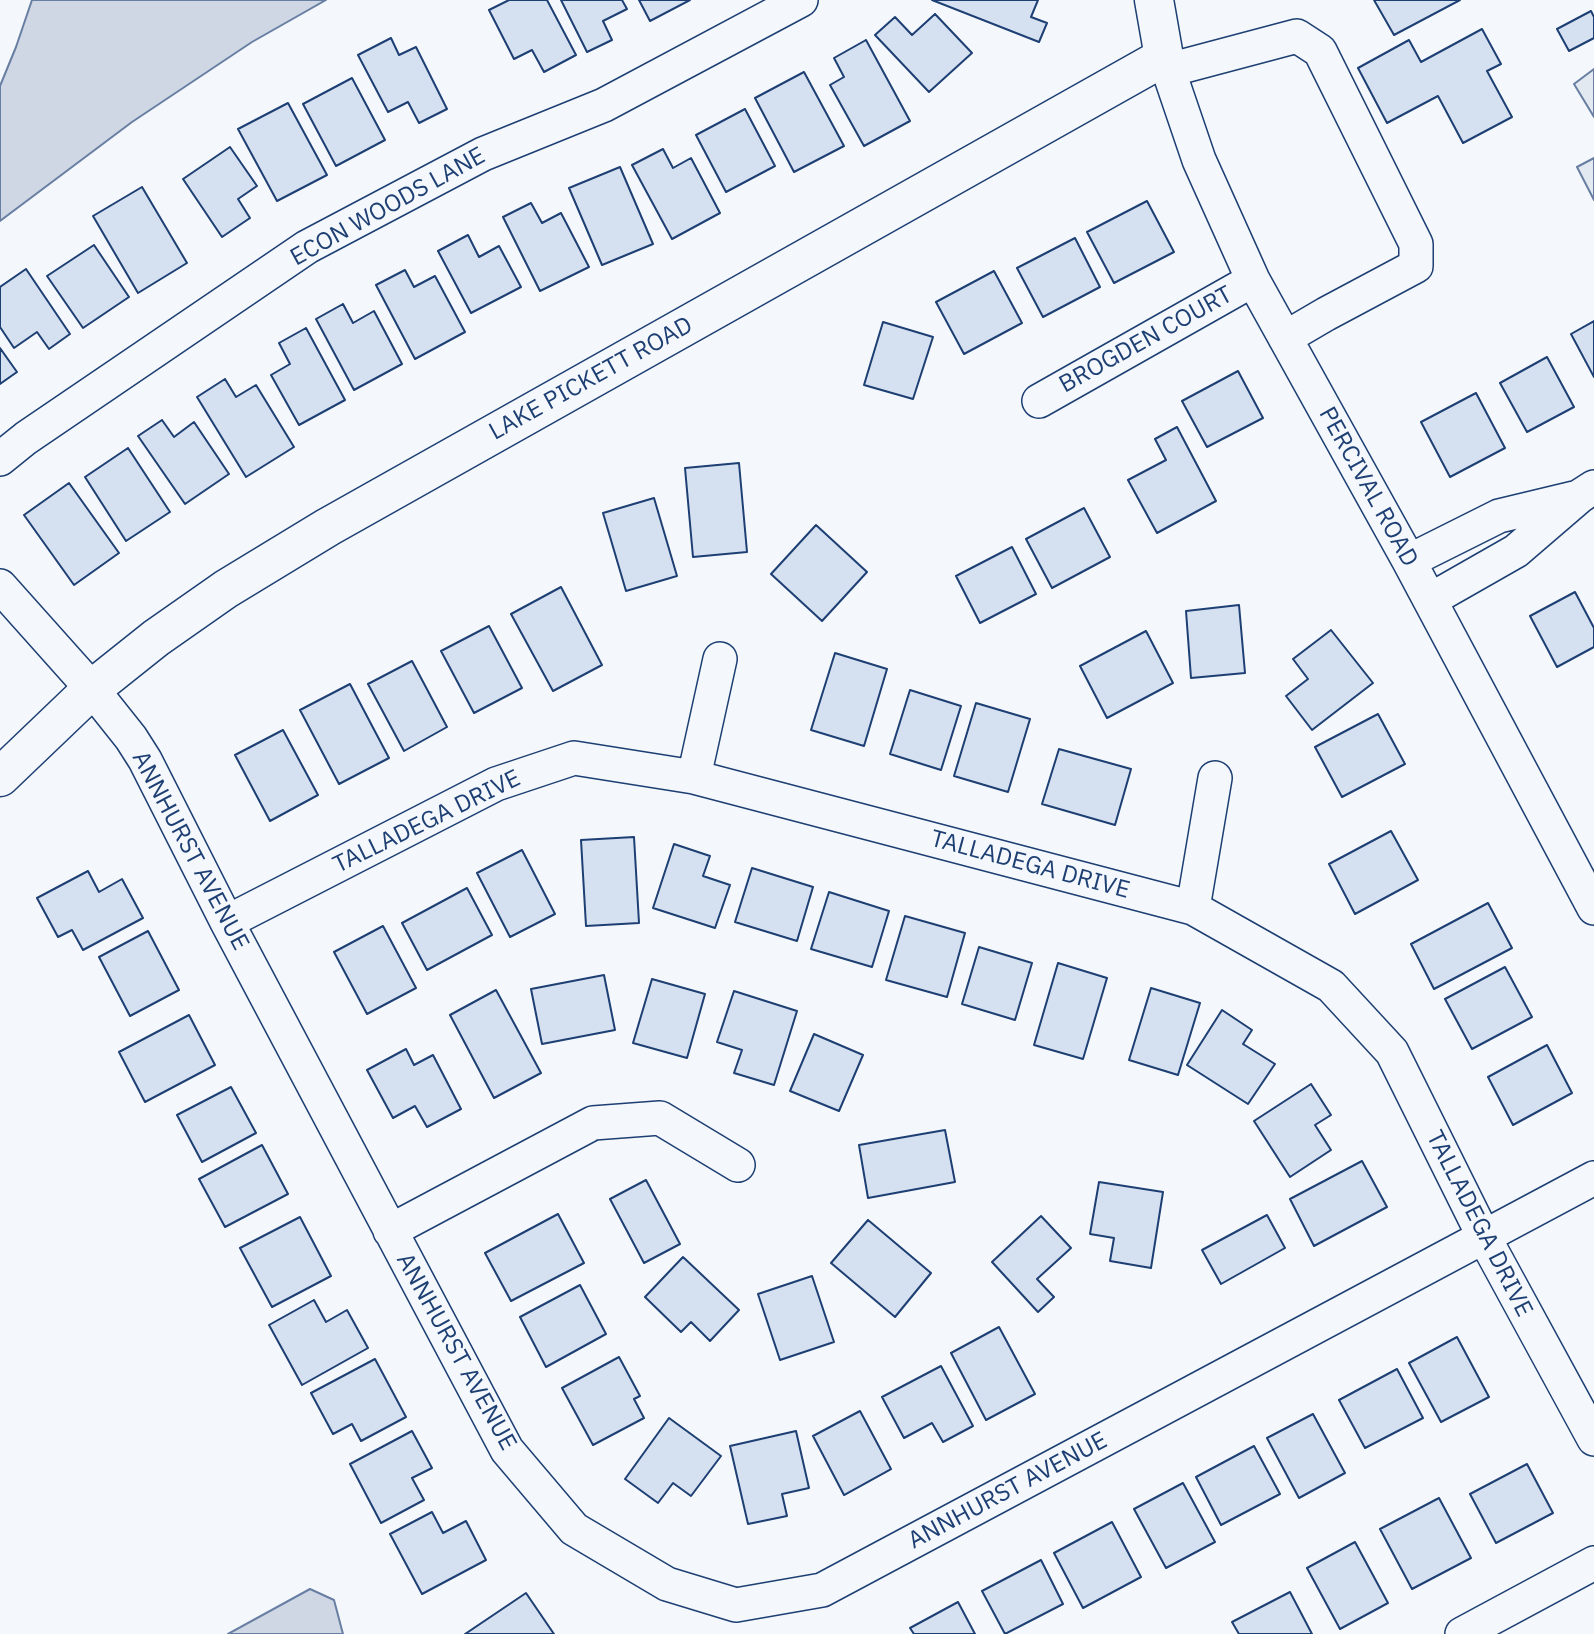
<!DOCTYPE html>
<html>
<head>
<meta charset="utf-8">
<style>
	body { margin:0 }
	canvas { display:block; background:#f4f7fb }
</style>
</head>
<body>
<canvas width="1594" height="1634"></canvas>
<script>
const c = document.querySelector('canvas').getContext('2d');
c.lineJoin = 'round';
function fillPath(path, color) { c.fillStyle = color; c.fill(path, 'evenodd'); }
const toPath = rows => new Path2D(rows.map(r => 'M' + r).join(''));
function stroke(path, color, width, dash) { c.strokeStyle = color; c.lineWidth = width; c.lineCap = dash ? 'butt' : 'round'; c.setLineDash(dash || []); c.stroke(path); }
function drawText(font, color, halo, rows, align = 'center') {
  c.font = font + ' "IBM Plex Sans",sans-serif'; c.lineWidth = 5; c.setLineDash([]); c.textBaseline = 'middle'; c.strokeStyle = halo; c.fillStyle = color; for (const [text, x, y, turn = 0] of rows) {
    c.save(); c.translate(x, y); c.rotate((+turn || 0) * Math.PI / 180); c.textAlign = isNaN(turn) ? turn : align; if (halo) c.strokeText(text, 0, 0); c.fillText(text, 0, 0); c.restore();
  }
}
const green = toPath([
	[1594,69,1594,117,1574,84,1594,69],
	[1594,158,1594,200,1577,167,1594,158]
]);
fillPath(green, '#e3e9f0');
stroke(green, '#687fa3', 2);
const water = toPath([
	[32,0,326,0,252,42,132,122,0,221,0,86,16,47,32,0],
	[310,1589,334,1600,343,1634,228,1634,310,1589]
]);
fillPath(water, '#cfd7e4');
stroke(water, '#687fa3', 2);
const building = toPath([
	[509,0,547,0,576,55,544,72,532,50,514,59,489,10,509,0],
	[561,0,622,0,627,9,603,21,612,40,587,52,561,0],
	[639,0,690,0,650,21,639,0],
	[932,0,1038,0,1031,17,1047,23,1039,42,932,0],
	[1374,0,1460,0,1394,35,1374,0],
	[1591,11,1594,17,1594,38,1569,51,1557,29,1591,11],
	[935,14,972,53,929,92,875,35,895,17,912,35,935,14],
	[1482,29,1501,64,1487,71,1512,117,1463,143,1438,96,1387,123,1358,68,1409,40,1421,62,1482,29],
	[391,38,399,55,416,47,447,109,419,123,408,102,388,112,358,55,391,38],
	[866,40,910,121,864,146,830,85,844,77,834,58,866,40],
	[804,72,844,146,794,172,755,98,804,72],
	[352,78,385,140,336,166,303,104,352,78],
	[288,103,327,175,277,201,238,129,288,103],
	[745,109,775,166,726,192,696,135,745,109],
	[230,147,257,186,238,199,250,218,222,237,183,179,230,147],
	[663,149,673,168,691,158,720,213,672,239,632,165,663,149],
	[620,167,653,244,602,265,569,188,620,167],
	[142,187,187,263,138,293,93,216,142,187],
	[1147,201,1174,252,1114,283,1087,232,1147,201],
	[531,203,542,223,561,213,589,267,540,291,503,217,531,203],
	[468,235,479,257,499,246,521,287,471,313,438,251,468,235],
	[1075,238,1100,287,1043,317,1017,268,1075,238],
	[94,245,129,297,83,328,47,276,94,245],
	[26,269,70,334,49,349,37,332,14,348,0,327,0,287,26,269],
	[405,270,414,287,435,276,465,332,415,359,376,285,405,270],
	[994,271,1022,323,964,354,936,302,994,271],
	[343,304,353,323,374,311,402,364,354,390,316,319,343,304],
	[1594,321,1594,377,1571,334,1594,321],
	[883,322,933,337,913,399,864,385,883,322],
	[306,328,345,400,299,425,271,375,290,364,279,343,306,328],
	[0,348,17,372,0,384,0,348],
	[1547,357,1574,407,1527,432,1500,383,1547,357],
	[1238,371,1263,418,1207,447,1182,401,1238,371],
	[225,379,236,397,256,385,294,447,246,477,197,397,225,379],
	[1476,393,1505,448,1450,477,1421,422,1476,393],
	[162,420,174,437,194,422,229,474,185,504,138,436,162,420],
	[1177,427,1216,501,1157,533,1128,480,1166,460,1155,439,1177,427],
	[128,448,170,512,126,541,85,477,128,448],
	[739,463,747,552,693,557,685,468,739,463],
	[69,483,119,553,74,585,24,515,69,483],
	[654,498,677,576,626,591,603,513,654,498],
	[1084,508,1110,557,1052,588,1026,539,1084,508],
	[816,525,867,572,822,621,771,574,816,525],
	[1012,547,1036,594,980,623,956,576,1012,547],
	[561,587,602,665,553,691,511,614,561,587],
	[1575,592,1594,628,1594,647,1557,667,1530,616,1575,592],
	[1239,605,1245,673,1191,678,1186,611,1239,605],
	[489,626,522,688,474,713,441,651,489,626],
	[1331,630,1373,683,1312,730,1286,696,1308,679,1293,659,1331,630],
	[1146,631,1173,683,1107,718,1080,666,1146,631],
	[835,653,887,669,864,746,811,730,835,653],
	[412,661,447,727,404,751,368,684,412,661],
	[350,684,389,758,339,784,300,710,350,684],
	[910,690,961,706,941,770,890,754,910,690],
	[976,703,1030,719,1008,792,954,776,976,703],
	[1378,714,1405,764,1342,797,1315,747,1378,714],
	[283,730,318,795,270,821,235,755,283,730],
	[1059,749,1131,769,1115,825,1042,804,1059,749],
	[1391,831,1418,880,1355,914,1329,864,1391,831],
	[634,837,639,923,586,926,581,840,634,837],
	[674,844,710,856,703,876,730,885,715,928,653,908,674,844],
	[522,850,555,914,510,937,477,873,522,850],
	[752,868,813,887,797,941,735,922,752,868],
	[88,871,99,892,122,879,143,918,83,950,72,930,58,937,37,898,88,871],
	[467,888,492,935,427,970,402,923,467,888],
	[829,892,889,911,872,967,811,949,829,892],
	[1488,903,1512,948,1434,989,1411,944,1488,903],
	[905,916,965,933,947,997,886,980,905,916],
	[383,926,416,988,367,1014,334,952,383,926],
	[148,931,179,990,130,1016,99,957,148,931],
	[979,947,1032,963,1015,1020,962,1004,979,947],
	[1058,963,1107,978,1083,1059,1034,1045,1058,963],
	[1505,967,1532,1017,1472,1049,1445,999,1505,967],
	[604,975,615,1030,542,1044,531,989,604,975],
	[652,979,705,994,687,1058,633,1043,652,979],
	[1151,988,1200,1003,1178,1075,1129,1060,1151,988],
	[496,990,541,1073,494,1098,450,1015,496,990],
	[734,991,797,1011,774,1085,734,1073,742,1050,717,1042,734,991],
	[1222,1010,1252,1030,1243,1044,1275,1064,1248,1104,1187,1065,1222,1010],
	[189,1015,215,1065,145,1102,119,1052,189,1015],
	[814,1034,863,1055,839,1111,790,1091,814,1034],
	[1547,1045,1572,1093,1513,1125,1488,1077,1547,1045],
	[406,1049,414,1065,433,1055,461,1109,427,1127,415,1106,393,1118,367,1070,406,1049],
	[1311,1084,1331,1115,1315,1125,1331,1150,1290,1177,1254,1121,1311,1084],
	[231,1087,256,1133,202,1162,177,1115,231,1087],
	[945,1130,955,1182,868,1198,859,1145,945,1130],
	[262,1145,288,1194,225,1227,199,1179,262,1145],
	[1362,1161,1387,1207,1314,1246,1290,1199,1362,1161],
	[646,1180,680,1244,644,1263,610,1199,646,1180],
	[1099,1182,1163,1192,1151,1268,1110,1261,1114,1238,1090,1234,1099,1182],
	[558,1214,584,1263,511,1301,485,1253,558,1214],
	[1267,1215,1285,1248,1221,1284,1202,1250,1267,1215],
	[1041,1216,1071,1248,1037,1279,1054,1297,1038,1312,992,1262,1041,1216],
	[300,1217,331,1276,272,1307,240,1248,300,1217],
	[868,1220,931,1273,895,1317,831,1263,868,1220],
	[683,1257,739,1310,710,1341,691,1322,681,1332,645,1297,683,1257],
	[812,1276,834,1342,780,1360,758,1294,812,1276],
	[580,1285,606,1334,546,1367,520,1317,580,1285],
	[314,1300,326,1322,347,1310,368,1348,302,1385,269,1325,314,1300],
	[999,1327,1035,1394,986,1420,951,1353,999,1327],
	[1457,1337,1489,1397,1441,1422,1409,1363,1457,1337],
	[619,1357,640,1396,634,1399,644,1418,593,1445,562,1388,619,1357],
	[375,1359,406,1417,361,1441,352,1424,333,1434,311,1393,375,1359],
	[941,1366,973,1426,943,1442,932,1423,904,1438,882,1397,941,1366],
	[1397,1369,1423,1418,1365,1448,1339,1400,1397,1369],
	[860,1411,891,1469,844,1495,813,1436,860,1411],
	[1313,1414,1345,1473,1299,1498,1267,1438,1313,1414],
	[669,1418,721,1456,691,1496,673,1483,658,1503,625,1479,669,1418],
	[412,1431,432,1468,412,1478,424,1500,381,1523,350,1464,412,1431],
	[796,1431,809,1488,782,1494,787,1516,748,1524,730,1446,796,1431],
	[1254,1446,1280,1494,1221,1525,1196,1477,1254,1446],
	[1527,1464,1553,1513,1496,1543,1470,1494,1527,1464],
	[1183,1483,1215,1542,1166,1568,1134,1509,1183,1483],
	[1439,1498,1471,1558,1412,1589,1380,1529,1439,1498],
	[432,1512,443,1533,466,1521,486,1560,422,1594,390,1534,432,1512],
	[1112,1522,1141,1577,1083,1608,1054,1553,1112,1522],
	[1355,1542,1388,1603,1340,1629,1307,1568,1355,1542],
	[1041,1560,1063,1604,1005,1634,982,1591,1041,1560],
	[1290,1592,1312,1634,1239,1634,1232,1622,1290,1592],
	[526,1593,554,1634,465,1634,526,1593],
	[958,1602,975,1634,914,1634,910,1628,958,1602]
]);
fillPath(building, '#d5e0f0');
stroke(building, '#1d3f73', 2);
const minor = toPath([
	[1164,57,1199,160,1253,280,1409,561,1594,908],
	[1169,70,1297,36,1320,51,1416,244,1416,266,1326,314,1285,338],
	[1039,401,1253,280],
	[0,459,26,438,307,247,483,154,604,105,801,0],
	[1409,561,1499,516,1574,498],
	[0,586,92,689,131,738,145,760,227,922,507,1450,574,1529,667,1584,736,1605,822,1590,1594,1178],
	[1430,600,1516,551,1580,496,1594,487],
	[694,777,720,659],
	[1193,908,1215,778],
	[227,922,496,784,574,758,694,777,1193,908,1331,986,1392,1052,1484,1237,1594,1439],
	[390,1231,593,1123,660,1118,738,1165],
	[1462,1634,1594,1563]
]);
const major = toPath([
	[0,777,92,689,156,638,226,589,328,527,1164,57,1154,0]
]);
stroke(minor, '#1d3f73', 36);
stroke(major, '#1d3f73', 41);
stroke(minor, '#f4f7fb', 33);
stroke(major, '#f4f7fb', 38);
drawText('24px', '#1d3f73', '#f4f7fb', [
	["ECON WOODS LANE",388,207,-29],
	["BROGDEN COURT",1146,340,-29],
	["LAKE PICKETT ROAD",591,379,-29],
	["PERCIVAL ROAD",1368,487,61],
	["TALLADEGA DRIVE",427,822,-26],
	["ANNHURST AVENUE",190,851,62],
	["TALLADEGA DRIVE",1030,865,15],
	["TALLADEGA DRIVE",1479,1224,63],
	["ANNHURST AVENUE",456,1352,61],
	["ANNHURST AVENUE",1008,1491,-28]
]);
</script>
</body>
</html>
